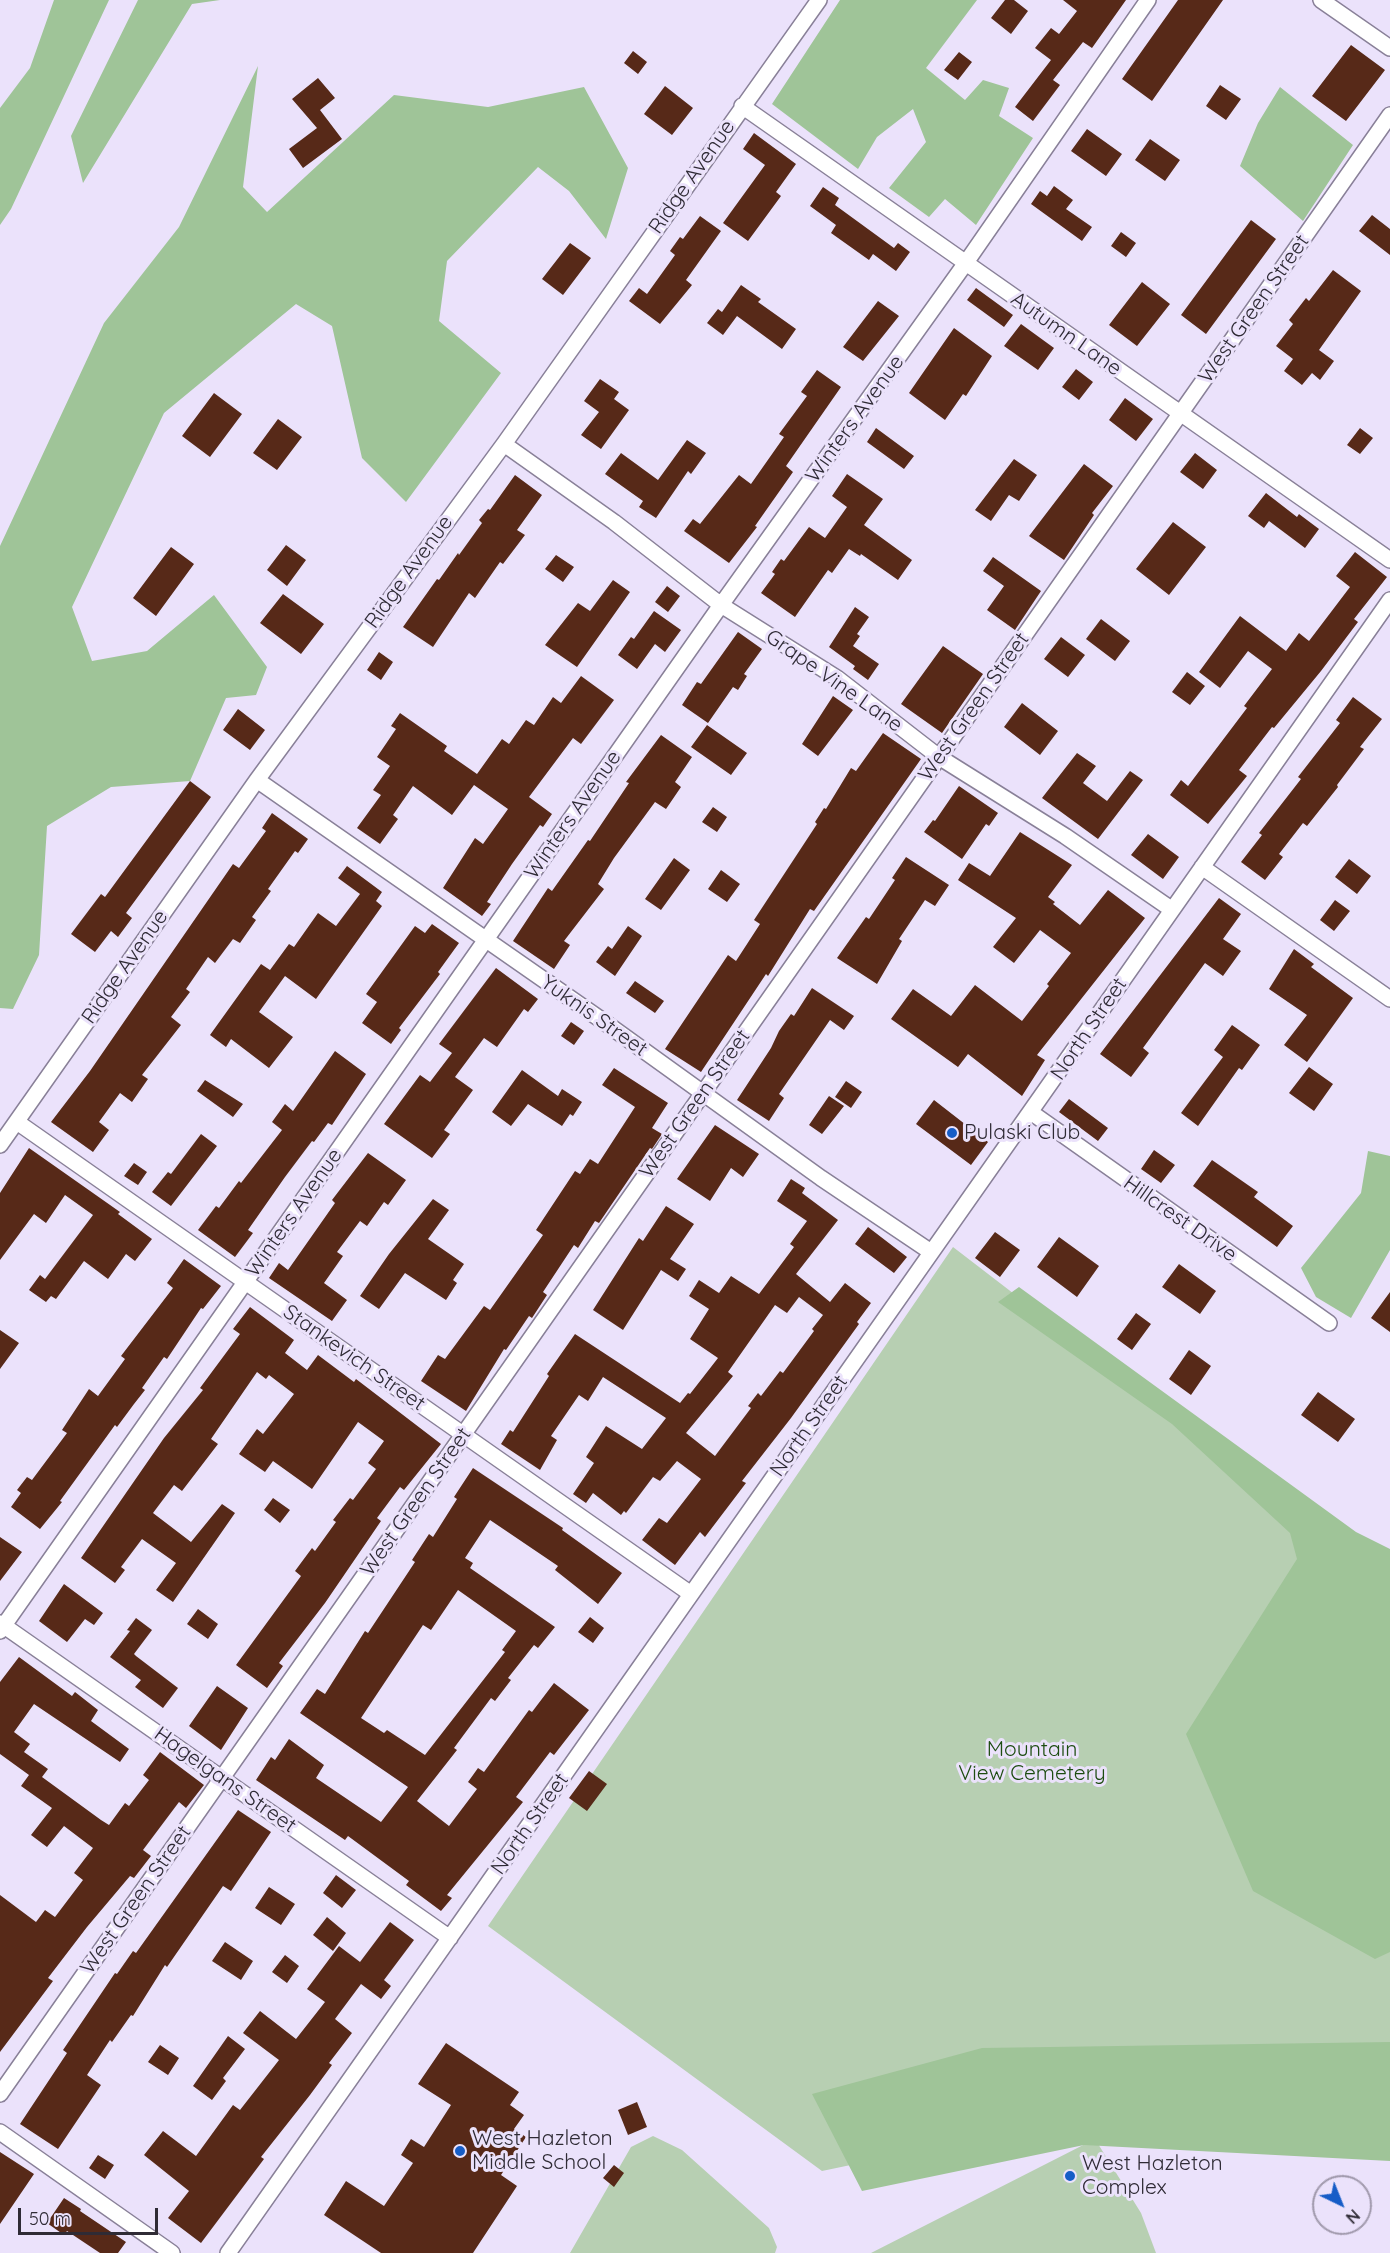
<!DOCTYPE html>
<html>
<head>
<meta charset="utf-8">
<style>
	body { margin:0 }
	#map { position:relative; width:1390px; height:2253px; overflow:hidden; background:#ebe2fb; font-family:Quicksand,sans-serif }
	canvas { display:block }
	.north { position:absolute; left:1312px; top:2175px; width:60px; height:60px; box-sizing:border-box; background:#ebe2fb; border:2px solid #a099ac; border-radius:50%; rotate:137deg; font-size:16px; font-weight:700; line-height:24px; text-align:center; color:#2f2b35 }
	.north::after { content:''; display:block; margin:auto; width:21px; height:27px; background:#165dc7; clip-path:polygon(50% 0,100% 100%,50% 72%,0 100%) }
	.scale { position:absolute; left:18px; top:2208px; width:140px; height:27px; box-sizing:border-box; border:3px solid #2f2b35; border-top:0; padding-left:8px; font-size:18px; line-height:21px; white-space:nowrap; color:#2f2b35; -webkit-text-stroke:4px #ebe2fb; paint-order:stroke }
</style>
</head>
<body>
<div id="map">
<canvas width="1390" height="2253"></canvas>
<div class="north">N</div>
<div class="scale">50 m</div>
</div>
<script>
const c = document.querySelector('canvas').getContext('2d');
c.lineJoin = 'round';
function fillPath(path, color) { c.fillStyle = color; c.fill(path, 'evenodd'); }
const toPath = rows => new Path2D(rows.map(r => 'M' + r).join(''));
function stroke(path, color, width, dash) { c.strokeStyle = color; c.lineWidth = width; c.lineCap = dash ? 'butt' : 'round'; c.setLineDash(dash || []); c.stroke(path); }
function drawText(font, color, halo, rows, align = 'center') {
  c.font = font + ' Quicksand,sans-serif'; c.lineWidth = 6; c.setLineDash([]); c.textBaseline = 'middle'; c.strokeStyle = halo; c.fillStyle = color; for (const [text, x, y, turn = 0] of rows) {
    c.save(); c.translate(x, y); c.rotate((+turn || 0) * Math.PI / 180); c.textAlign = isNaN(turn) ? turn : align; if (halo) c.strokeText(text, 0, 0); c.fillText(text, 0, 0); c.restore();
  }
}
fillPath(toPath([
	[953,1247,1342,1546,1390,1586,1390,2059,1085,2116,822,2171,488,1926],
	[653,2136,682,2150,769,2228,777,2247,775,2253,570,2253,631,2147],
	[1095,2139,1141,2213,1156,2253,871,2253]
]), '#b7cfb2');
fillPath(toPath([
	[54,0,109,0,11,209,0,225,0,108,30,68],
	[138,0,220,0,192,4,83,183,71,136],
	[840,0,977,0,926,68,965,100,983,80,1009,88,999,116,1033,138,976,225,945,199,929,217,889,188,926,142,913,109,877,137,858,169,772,104],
	[258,66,243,187,267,212,394,95,488,107,584,87,628,168,606,239,569,191,538,167,447,261,439,321,501,373,406,502,362,458,332,326,296,304,164,413,72,607,92,661,147,651,214,595,267,667,256,695,226,698,190,781,111,787,47,826,39,955,13,1009,0,1008,0,546,104,323,179,227],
	[1280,87,1353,145,1303,221,1240,166,1258,123],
	[1368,1151,1390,1156,1390,1250,1351,1318,1316,1297,1301,1268,1361,1193],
	[1019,1287,1356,1532,1390,1549,1390,1952,1375,1959,1253,1891,1186,1734,1297,1559,1290,1533,1172,1424,998,1302],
	[1390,2042,1390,2161,1084,2145,862,2191,812,2094,982,2048]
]), '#9fc498');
fillPath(toPath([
	[1005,0,1014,0,1028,11,1011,34,991,18],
	[1063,0,1126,0,1092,48,1083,42,1053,80,1060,85,1033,121,1015,107,1051,60,1035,48,1051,28,1059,34,1077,11],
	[1178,0,1223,0,1152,101,1122,79],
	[1351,45,1385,70,1346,121,1312,96],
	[633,51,647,62,638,74,624,63],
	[959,52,972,62,958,80,944,70],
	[318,78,335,98,320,110,342,139,303,168,289,149,317,128,292,99],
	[1220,85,1241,99,1226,120,1206,106],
	[665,86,693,108,672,135,644,114],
	[1087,129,1122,154,1106,176,1071,151],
	[754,133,796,164,776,192,781,196,748,241,723,223,765,165,743,149],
	[1150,139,1180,160,1165,181,1135,160],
	[1054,186,1073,200,1066,209,1092,227,1082,241,1031,204,1040,191,1047,196],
	[823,187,839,198,835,205,894,248,898,243,910,252,896,271,873,254,869,260,831,233,836,225,810,206],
	[1372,215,1390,229,1390,255,1359,231],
	[700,216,721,231,686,280,692,285,660,324,629,301,639,288,647,294,675,255,670,251,680,237,683,239],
	[1251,220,1276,239,1206,334,1181,315],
	[1121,232,1136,243,1126,257,1111,246],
	[570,243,591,258,563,295,542,279],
	[1333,270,1361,291,1319,350,1334,361,1320,380,1312,373,1302,385,1284,371,1293,359,1276,346,1293,324,1289,320,1306,298,1309,301],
	[1142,282,1170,304,1137,346,1109,325],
	[741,285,761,299,758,302,796,329,782,349,737,316,723,335,707,323,718,309,722,312],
	[976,288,1013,315,1004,327,967,300],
	[878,301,899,316,863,361,843,347],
	[1021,324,1054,348,1038,370,1004,346],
	[954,328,992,356,966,396,963,394,945,420,909,393],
	[1076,369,1093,382,1079,400,1062,387],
	[817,370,841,387,786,466,793,472,755,526,757,527,729,563,684,531,693,519,700,524,739,475,751,484,784,437,779,434,807,396,801,392],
	[600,379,619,392,614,399,629,410,601,449,581,435,599,412,584,401],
	[214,393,242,414,210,457,182,436],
	[1125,398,1153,419,1136,441,1109,420],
	[278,419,302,437,277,470,253,453],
	[876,428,914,456,904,469,867,442],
	[1360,428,1373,438,1360,454,1347,445],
	[687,440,706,453,691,474,688,471,656,518,639,507,643,501,605,474,621,453,658,480],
	[1195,453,1217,470,1203,489,1180,472],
	[1014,459,1037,475,1019,501,1009,495,991,521,975,510],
	[1084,464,1113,486,1092,513,1094,515,1064,560,1029,536],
	[847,474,883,499,864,525,912,560,898,580,861,554,860,556,849,549,832,573,828,570,795,617,761,593,775,574,772,572,781,559,784,561,809,527,825,538,847,507,832,496],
	[515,475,542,495,517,530,525,535,503,564,500,562,475,598,469,593,433,647,403,627,437,579,439,580,458,553,459,555,482,523,479,520,488,509,490,510],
	[1266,493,1297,517,1299,514,1319,529,1305,548,1269,521,1264,528,1248,516],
	[1173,522,1206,547,1169,595,1136,569],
	[286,545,306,560,287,586,267,570],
	[171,547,194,564,156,616,133,598],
	[1355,552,1387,577,1354,619,1358,622,1321,671,1274,728,1272,727,1239,770,1247,776,1208,824,1170,795,1181,780,1188,786,1247,708,1244,706,1272,669,1248,651,1220,688,1199,672,1240,616,1286,651,1299,633,1309,641,1350,587,1336,576],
	[556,555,574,567,563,582,545,569],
	[993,557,1041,591,1015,630,987,610,1004,586,983,571],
	[613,580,630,592,577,667,545,645,578,603,590,611],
	[667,586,680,596,668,612,655,602],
	[283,594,324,624,301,654,260,623],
	[855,607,869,617,857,634,860,636,853,646,879,664,868,680,853,669,855,666,829,647],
	[654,611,681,630,665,652,655,644,637,669,618,655,631,637,634,639],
	[1101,619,1130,641,1115,661,1086,639],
	[738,632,762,649,744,674,747,676,738,690,733,687,708,723,682,705,697,682,701,684],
	[1061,637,1085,655,1068,677,1044,659],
	[943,646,983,674,942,733,901,704],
	[379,652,393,662,381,680,367,670],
	[1187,672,1205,686,1190,705,1172,692],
	[581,676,614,700,581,744,573,738,529,797,552,814,543,827,540,825,512,864,487,902,491,904,482,916,443,888,475,838,483,844,508,809,474,785,452,815,413,786,393,815,398,819,380,844,357,828,381,795,373,790,390,766,377,757,396,729,391,726,400,713,447,746,444,751,477,774,502,739,509,744,526,720,534,725,553,697,561,703],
	[833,696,853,710,818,756,802,744],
	[1353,697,1382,719,1360,747,1364,749,1337,785,1338,787,1307,826,1303,823,1279,854,1283,857,1265,880,1241,862,1262,835,1259,833,1301,779,1298,777,1340,723,1336,720],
	[1022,703,1058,731,1040,755,1004,727],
	[238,709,265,730,250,750,223,730],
	[707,725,747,753,731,775,691,747],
	[883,733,921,759,814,911,810,909,768,976,766,974,701,1072,665,1049,728,955,736,961,760,924,754,920,817,824,815,822,824,808,826,809,851,768,856,771],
	[661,735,692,757,675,782,681,787,666,809,655,802,614,858,598,884,604,889,564,941,570,945,554,969,513,941,548,888,552,891,588,840,590,841,629,783,626,782],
	[1077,753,1096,766,1083,783,1107,801,1130,771,1143,780,1098,839,1042,798],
	[190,781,211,797,126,913,132,918,118,937,111,931,95,952,71,934,101,894,105,897],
	[959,786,998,813,989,826,986,824,962,859,924,832,933,820,935,821],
	[713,807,727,817,717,832,702,822],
	[272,813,308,839,298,853,295,851,268,889,271,891,252,917,256,920,240,943,233,939,215,963,208,957,186,989,190,992,171,1017,181,1025,142,1075,148,1079,132,1102,120,1093,99,1122,109,1130,93,1152,51,1122,90,1071,233,864,239,868,266,831,262,828],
	[1020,832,1072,865,1048,897,1055,902,1053,904,1080,925,1108,890,1145,918,1037,1055,1045,1060,1022,1096,968,1054,958,1067,891,1019,913,989,951,1016,975,985,1022,1021,1049,986,1047,984,1071,953,1040,930,1014,963,993,947,1016,918,958,880,969,863,990,876],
	[1148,834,1179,857,1163,879,1131,855],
	[906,857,949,885,935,906,925,900,899,939,902,941,877,984,837,958,866,917,869,919,895,880,892,878],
	[674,858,690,870,661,910,645,899],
	[1349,859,1371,876,1357,894,1335,877],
	[347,866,382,892,376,901,382,906,316,999,285,976,259,1012,293,1037,269,1068,231,1039,226,1047,210,1035,261,964,270,970,289,944,294,947,318,913,336,926,360,894,338,878],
	[721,870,740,884,727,902,708,889],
	[1219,898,1241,914,1223,939,1241,951,1223,976,1205,963,1143,1048,1149,1053,1131,1077,1100,1054],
	[1335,900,1350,911,1334,931,1320,920],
	[432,924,459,943,438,972,440,974,399,1028,401,1030,391,1044,362,1023,377,1002,366,994,415,926,425,933],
	[628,926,642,936,615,976,596,962,608,946,612,949],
	[1294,949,1314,964,1311,967,1353,998,1307,1062,1284,1045,1307,1015,1269,989],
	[496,968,538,999,528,1012,524,1009,497,1047,484,1038,455,1077,473,1090,444,1130,450,1134,432,1158,384,1124,420,1075,430,1082,452,1053,439,1044],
	[635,981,664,1001,655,1013,626,993],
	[812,988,854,1016,844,1030,830,1020,779,1094,784,1098,769,1121,737,1100,771,1048,779,1031,791,1014,794,1016],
	[571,1022,584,1031,574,1045,561,1036],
	[1232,1025,1260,1045,1242,1070,1239,1068,1198,1126,1181,1113,1223,1057,1214,1050],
	[335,1051,366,1074,332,1125,328,1123,314,1142,312,1141,285,1177,248,1230,253,1233,235,1257,198,1230,216,1206,219,1208,239,1181,241,1183,282,1130,272,1122,285,1104,293,1111],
	[1309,1067,1333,1084,1314,1111,1289,1093],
	[614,1068,668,1103,652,1128,662,1134,652,1149,650,1148,599,1223,595,1221,578,1248,574,1245,543,1292,547,1295,532,1318,529,1316,506,1350,504,1349,466,1411,421,1381,438,1355,445,1359,484,1306,490,1310,543,1235,536,1230,575,1171,580,1174,590,1159,598,1164,635,1107,602,1085],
	[522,1070,558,1096,562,1089,582,1102,573,1116,570,1114,562,1126,528,1104,511,1126,492,1112],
	[205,1080,243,1104,233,1117,197,1091],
	[846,1081,862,1092,851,1108,835,1097],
	[829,1096,844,1106,822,1134,809,1125],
	[1069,1099,1108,1128,1098,1141,1059,1112],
	[934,1100,988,1142,971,1165,916,1124],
	[715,1125,759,1154,743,1177,731,1168,710,1201,677,1179],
	[201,1134,217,1146,171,1206,152,1192,168,1172,171,1174],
	[29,1148,120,1212,118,1214,152,1239,135,1261,126,1254,108,1279,84,1261,56,1299,51,1296,46,1302,29,1290,40,1275,45,1279,93,1215,65,1195,46,1223,34,1214,0,1260,0,1193],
	[1154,1150,1175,1165,1161,1183,1141,1169],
	[368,1153,406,1180,388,1205,384,1202,367,1226,360,1221,337,1252,343,1256,324,1283,347,1300,332,1321,269,1278,279,1263,288,1270,335,1203,332,1200],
	[1212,1160,1258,1192,1254,1197,1293,1226,1277,1247,1193,1186],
	[134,1163,147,1172,138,1185,124,1176],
	[791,1179,805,1188,802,1193,838,1220,796,1274,830,1302,845,1283,871,1303,857,1322,859,1324,791,1418,742,1481,746,1483,705,1537,700,1532,675,1565,642,1540,659,1518,667,1523,701,1479,677,1461,660,1481,653,1477,626,1513,624,1511,621,1515,593,1493,586,1503,573,1494,594,1463,586,1457,606,1426,642,1449,666,1418,603,1377,588,1401,579,1395,551,1436,557,1440,540,1470,501,1444,510,1430,513,1432,549,1376,547,1374,575,1334,680,1403,688,1393,690,1394,718,1358,690,1339,709,1309,689,1296,699,1280,719,1293,731,1276,759,1294,794,1247,790,1244,807,1221,777,1201],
	[799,1297,823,1315,812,1329,814,1331,783,1373,780,1371,761,1396,758,1393,748,1406,751,1408,715,1456,686,1433,733,1376,728,1372,775,1305,787,1313],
	[433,1199,449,1210,428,1239,464,1264,453,1280,457,1283,446,1300,405,1273,379,1309,360,1296,389,1254],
	[666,1206,694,1224,670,1259,686,1269,678,1281,661,1270,623,1330,593,1310,639,1238,643,1241],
	[868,1227,907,1257,894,1273,855,1244],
	[995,1232,1020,1250,1000,1277,975,1258],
	[1059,1237,1099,1266,1077,1297,1037,1267],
	[184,1259,221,1286,203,1309,201,1308,167,1359,164,1357,142,1388,145,1390,134,1404,117,1427,115,1425,60,1501,62,1502,40,1529,11,1507,21,1493,17,1490,27,1477,32,1480,67,1433,62,1430,89,1389,98,1396,125,1359,121,1356,173,1288,167,1283],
	[1179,1264,1216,1291,1200,1314,1162,1287],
	[1390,1292,1390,1332,1371,1318],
	[250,1307,294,1340,285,1353,307,1370,318,1355,354,1382,356,1379,441,1444,404,1490,400,1487,377,1518,381,1521,325,1603,279,1663,283,1666,267,1688,236,1665,301,1576,295,1571,312,1548,315,1551,336,1522,333,1520,350,1498,353,1500,376,1469,368,1463,384,1441,358,1422,312,1489,273,1461,265,1472,239,1454,257,1429,263,1434,294,1394,269,1375,266,1379,257,1372,211,1439,218,1444,182,1491,174,1485,153,1513,191,1542,222,1504,235,1513,173,1602,156,1590,176,1563,142,1539,121,1567,125,1570,115,1583,81,1558,164,1438,203,1390,200,1388,240,1334,233,1329],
	[1136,1313,1151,1324,1132,1350,1117,1339],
	[0,1330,19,1343,0,1369],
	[1189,1350,1211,1366,1191,1395,1169,1379],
	[1318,1392,1355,1419,1338,1442,1301,1415],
	[473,1468,563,1528,562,1530,622,1573,598,1604,555,1570,558,1566,490,1520,465,1558,473,1563,470,1568,555,1627,538,1648,534,1645,508,1678,511,1680,495,1701,491,1698,454,1748,457,1750,417,1801,449,1826,477,1789,468,1782,478,1768,484,1772,529,1710,532,1712,554,1683,589,1710,554,1755,550,1752,516,1797,523,1802,447,1895,452,1898,441,1911,406,1885,409,1881,348,1836,345,1840,256,1780,271,1757,275,1760,289,1739,324,1765,316,1778,381,1822,408,1787,300,1713,317,1689,325,1694,365,1631,368,1633,415,1562,412,1560,429,1534,433,1537,457,1499,454,1497],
	[458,1590,516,1631,502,1650,505,1652,425,1755,387,1730,384,1733,361,1718,423,1625,431,1630],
	[273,1498,290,1510,280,1523,264,1510],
	[0,1537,22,1552,0,1581],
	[64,1584,103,1613,94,1625,85,1619,67,1642,39,1621],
	[198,1609,218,1624,208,1639,187,1624],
	[590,1617,604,1628,593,1643,578,1632],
	[136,1618,152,1630,134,1654,136,1656,178,1688,163,1708,135,1687,141,1680,110,1657,130,1631,127,1630],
	[19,1657,72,1696,75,1692,98,1710,91,1721,129,1749,120,1762,34,1704,14,1732,30,1744,24,1752,48,1769,42,1777,101,1820,109,1825,125,1803,129,1806,149,1780,143,1775,160,1752,204,1785,186,1808,179,1802,143,1850,151,1856,134,1878,130,1876,87,1927,48,1978,53,1981,0,2052,0,1895,36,1922,45,1910,55,1917,83,1880,74,1873,93,1848,64,1826,47,1847,31,1835,52,1808,21,1786,29,1775,0,1754,0,1682],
	[217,1686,248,1708,221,1750,189,1726],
	[589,1771,607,1784,587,1811,569,1798],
	[238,1810,271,1832,231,1891,223,1886,167,1967,165,1965,133,2016,131,2015,112,2042,110,2040,87,2075,101,2085,58,2149,20,2124,67,2053,63,2050,115,1973,117,1974,133,1951,136,1953],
	[336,1875,356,1890,342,1908,323,1893],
	[269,1887,295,1904,281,1925,255,1908],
	[327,1917,346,1933,333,1951,313,1935],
	[390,1922,414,1940,384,1980,391,1986,381,1999,361,1984,335,2019,352,2033,329,2063,332,2065,310,2095,261,2157,264,2159,201,2243,168,2218,189,2191,144,2155,163,2131,196,2156,233,2105,240,2110,279,2060,243,2033,260,2011,296,2039,325,2002,307,1989,339,1946,360,1962],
	[225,1942,253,1961,241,1980,212,1961],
	[285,1955,299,1966,287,1983,272,1972],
	[228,2036,245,2049,223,2078,226,2081,212,2100,193,2086],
	[446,2043,519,2092,510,2105,524,2115,514,2129,526,2137,501,2175,517,2186,473,2253,381,2253,324,2215,346,2181,384,2206,413,2163,401,2155,411,2139,424,2147,451,2105,418,2084],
	[160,2045,179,2058,168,2075,148,2062],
	[637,2102,647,2127,628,2135,618,2110],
	[0,2152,34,2174,0,2224],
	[98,2155,114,2165,105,2179,89,2168],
	[614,2165,624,2173,614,2187,603,2178],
	[64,2198,81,2209,80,2211,126,2242,118,2253,100,2253,67,2231,64,2235,47,2223]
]), '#572918');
const minor = toPath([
	[1321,0,1390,48],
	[742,106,1390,560],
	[504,444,614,522,721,605,837,678,939,757,1065,836,1171,909],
	[257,780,600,1019,821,1178,931,1252],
	[1202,867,1390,999],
	[1032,1113,1329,1323],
	[17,1122,691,1594],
	[0,1145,257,780,504,444,819,0],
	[0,1623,450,1938],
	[0,1631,721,605,965,264,1148,0],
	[0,2094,1390,115],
	[0,2132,172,2253],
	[228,2253,1390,600]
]);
stroke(minor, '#898098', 18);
stroke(minor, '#fff', 15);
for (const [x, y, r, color] of [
	[952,1133,6,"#165dc7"],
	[460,2151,6,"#165dc7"],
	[1070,2176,6,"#165dc7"]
]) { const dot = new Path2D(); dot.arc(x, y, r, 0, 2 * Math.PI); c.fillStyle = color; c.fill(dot); stroke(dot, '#ebe2fb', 2); }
drawText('21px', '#2f2b35', '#ebe2fb', [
	["Ridge Avenue",692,177,-55],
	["West Green Street",1254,309,-55],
	["Autumn Lane",1066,334,35],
	["Winters Avenue",855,419,-54],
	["Ridge Avenue",409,572,-54],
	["Grape Vine Lane",834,681,35],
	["West Green Street",974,707,-55],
	["Winters Avenue",573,815,-55],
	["Ridge Avenue",125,967,-55],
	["Yuknis Street",594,1016,35],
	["North Street",1089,1029,-56],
	["West Green Street",695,1104,-55],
	["Winters Avenue",294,1213,-55],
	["Hillcrest Drive",1180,1219,35],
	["Stankevich Street",354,1358,35],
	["North Street",809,1426,-55],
	["West Green Street",416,1502,-55],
	["Hagelgans Street",225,1780,35],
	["North Street",530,1824,-55],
	["West Green Street",136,1900,-55]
]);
drawText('21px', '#2f2b35', '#ebe2fb', [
	["Pulaski Club",964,1133],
	["West Hazleton",472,2139],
	["Middle School",472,2163],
	["West Hazleton",1082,2164],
	["Complex",1082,2188]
], 'left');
drawText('21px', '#1d4d11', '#ebe2fb', [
	["Mountain",1032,1750],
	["View Cemetery",1032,1774]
]);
</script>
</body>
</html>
